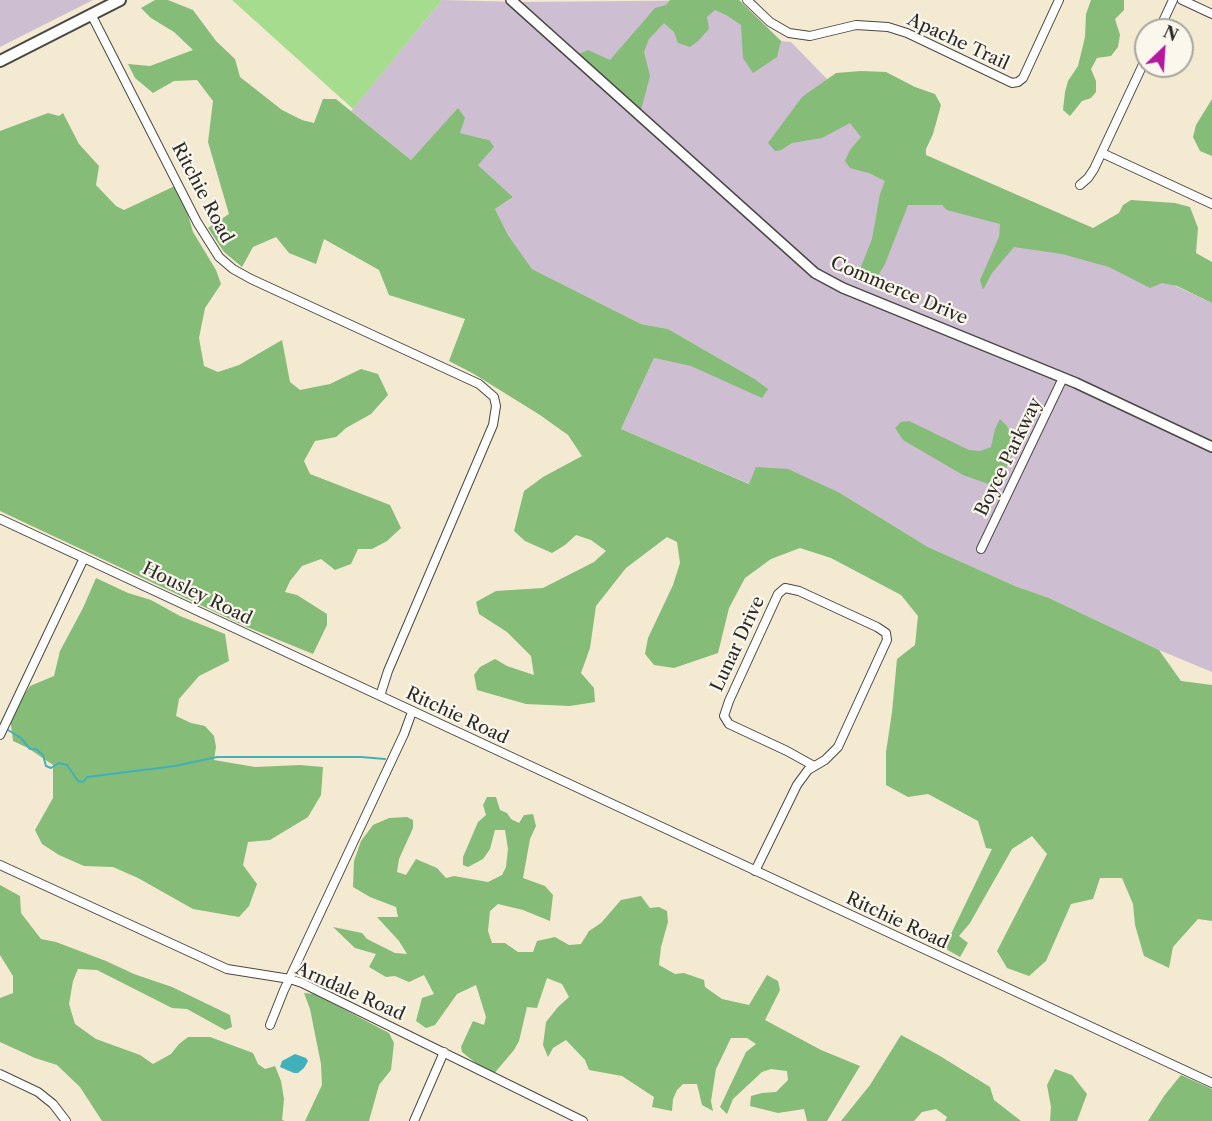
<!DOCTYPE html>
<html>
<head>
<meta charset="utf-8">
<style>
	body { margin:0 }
	#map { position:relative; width:1212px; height:1121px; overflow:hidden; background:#f4ead2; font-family:"Libre Caslon Text",serif }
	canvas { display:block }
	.north { position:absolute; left:1134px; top:18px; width:60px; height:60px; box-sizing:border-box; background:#fbf7ec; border:2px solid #a8a59f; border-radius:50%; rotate:25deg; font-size:16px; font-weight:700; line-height:24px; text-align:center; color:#2b2b2b }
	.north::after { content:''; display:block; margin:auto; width:21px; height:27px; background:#b5179e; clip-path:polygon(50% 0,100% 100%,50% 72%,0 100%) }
</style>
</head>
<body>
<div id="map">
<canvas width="1212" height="1121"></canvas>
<div class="north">N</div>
</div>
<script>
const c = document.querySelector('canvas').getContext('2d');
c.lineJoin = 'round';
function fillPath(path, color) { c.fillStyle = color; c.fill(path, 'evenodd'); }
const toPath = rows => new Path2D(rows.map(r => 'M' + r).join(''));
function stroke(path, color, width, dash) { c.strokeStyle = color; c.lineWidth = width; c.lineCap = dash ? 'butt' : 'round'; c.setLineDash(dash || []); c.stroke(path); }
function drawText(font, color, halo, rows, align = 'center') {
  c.font = font + ' "Libre Caslon Text",serif'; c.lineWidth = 4.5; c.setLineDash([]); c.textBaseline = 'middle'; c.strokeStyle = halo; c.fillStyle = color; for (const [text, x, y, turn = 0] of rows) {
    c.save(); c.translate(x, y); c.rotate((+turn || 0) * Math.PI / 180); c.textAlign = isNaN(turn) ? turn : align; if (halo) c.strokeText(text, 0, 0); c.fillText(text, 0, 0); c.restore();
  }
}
fillPath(toPath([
	[0,0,93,0,0,47],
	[442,0,521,2,739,0,781,41,791,42,827,79,868,143,1212,303,1212,672,1159,650,1049,598,1015,586,928,547,840,493,750,484,621,429,654,358,753,378,668,329,641,324,532,269,508,235,495,209,513,197,478,165,489,140,460,133,458,109,411,160,351,111]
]), '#cebed1');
fillPath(toPath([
	[232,0,442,0,353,109]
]), '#a6dc8d');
fillPath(toPath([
	[155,0,168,0,193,10,216,41,235,59,240,77,282,110,302,120,314,123,323,99,336,99,411,160,458,108,465,118,460,133,489,140,494,147,478,165,513,197,495,209,508,235,532,269,641,324,668,329,753,378,768,389,762,398,691,366,654,358,621,429,749,484,756,467,788,469,840,493,928,547,1015,586,1049,598,1159,650,1181,681,1212,685,1212,921,1198,919,1173,947,1169,968,1144,956,1135,925,1133,904,1122,878,1100,878,1093,899,1071,904,1046,961,1029,976,1007,968,997,951,1047,854,1032,836,1012,849,970,923,959,936,968,943,960,957,946,949,950,936,992,849,986,848,978,821,928,794,908,797,886,785,886,752,892,712,897,659,915,645,918,616,901,595,831,558,800,548,771,559,745,578,729,608,718,653,674,668,654,665,645,654,648,638,673,585,680,563,677,542,667,537,626,568,596,606,590,648,581,673,594,688,595,702,570,706,526,704,477,690,474,675,480,667,495,659,507,666,534,675,531,656,507,632,479,614,476,602,496,591,543,588,594,562,606,551,591,540,576,535,565,545,552,553,525,541,514,531,524,491,543,477,582,456,568,435,540,415,474,374,449,361,465,319,389,295,379,270,324,239,316,264,289,253,276,237,253,247,242,267,224,252,208,228,229,214,208,142,213,101,197,80,174,81,153,93,135,78,128,64,150,66,193,50,174,32,151,18,141,8],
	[670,0,739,0,781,41,777,57,753,73,743,58,741,25,728,16,715,10,707,17,709,29,698,41,690,47,678,43,674,32,664,23,649,39,644,52,650,76,641,110,579,54,588,50,610,60,655,8,666,5],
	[1091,0,1124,0,1124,10,1115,19,1120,35,1118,47,1111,56,1097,58,1091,69,1096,81,1096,92,1091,98,1082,101,1070,116,1063,110,1065,92,1068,81,1078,66,1085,37,1086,14],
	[861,71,886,72,915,87,935,94,941,105,933,134,926,149,926,155,1093,228,1119,213,1123,205,1131,200,1175,203,1190,207,1198,228,1196,253,1212,262,1212,303,1177,286,1162,283,1150,288,1109,267,1062,254,1014,247,992,273,983,290,980,280,999,237,1000,224,947,210,942,205,908,205,885,264,878,276,867,282,855,282,872,239,880,194,885,181,869,173,850,168,845,161,850,150,861,137,850,123,822,138,792,143,781,150,775,151,768,143,802,97,836,73],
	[1212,99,1212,156,1200,151,1193,137,1196,125],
	[48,113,59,116,63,113,79,144,99,166,96,185,116,206,124,210,179,184,193,232,216,270,221,284,205,308,199,338,204,366,218,372,239,365,282,340,290,382,300,390,330,384,361,369,378,374,388,395,371,414,346,428,336,437,315,441,304,461,310,474,390,505,401,528,387,541,372,549,358,549,351,564,335,570,321,559,302,566,290,581,285,592,297,595,327,614,327,625,313,654,247,627,0,511,0,131],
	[1000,419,1007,426,1013,440,1014,451,997,487,963,475,903,440,895,428,901,422,909,421,969,450,980,451,991,447,995,429],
	[96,578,128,593,151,600,180,616,225,634,229,661,199,676,179,699,176,716,191,723,205,726,214,736,216,747,214,760,255,767,300,765,323,767,321,795,308,817,270,840,248,842,243,865,257,884,249,906,239,917,193,909,138,878,113,867,84,866,59,855,42,844,35,830,53,798,53,765,28,748,13,741,10,717,30,686,54,676,60,651,83,608],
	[487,797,496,797,500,810,507,813,511,819,519,823,524,815,533,814,536,826,530,839,523,878,545,886,553,895,550,921,523,910,498,904,490,911,488,931,492,943,505,943,518,952,533,952,537,941,555,937,569,945,581,944,589,931,601,923,621,900,641,896,650,908,659,907,667,911,668,922,661,947,659,965,675,974,684,973,704,980,705,987,722,999,749,1005,767,975,778,981,780,990,765,1020,821,1050,860,1066,827,1121,807,1121,804,1109,778,1113,750,1106,751,1096,762,1093,776,1092,788,1080,787,1071,771,1069,762,1072,733,1099,727,1114,720,1107,746,1052,756,1044,747,1038,731,1038,716,1069,711,1101,713,1111,702,1105,697,1084,683,1084,677,1090,673,1099,672,1111,652,1107,654,1097,622,1076,589,1070,585,1060,566,1040,553,1048,548,1057,543,1045,546,1022,558,1007,569,997,562,984,547,978,537,1008,527,1007,519,1041,514,1050,492,1076,462,1052,461,1047,473,1021,484,1025,486,1017,476,985,457,994,435,1025,426,1028,416,1021,422,998,434,994,424,975,409,982,395,976,386,977,369,967,376,954,355,948,333,927,362,933,367,939,395,953,407,954,399,941,377,917,398,917,396,907,370,897,353,887,354,861,361,841,373,825,389,818,407,817,413,820,413,828,399,859,397,872,406,875,416,859,437,868,446,878,454,876,488,882,502,875,506,867,508,849,505,830,495,830,490,849,483,859,468,867,463,865,463,857,478,822,486,815,483,805],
	[0,885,20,896,21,913,41,939,56,942,106,961,134,974,172,987,230,1015,232,1027,225,1030,187,1009,172,1008,97,970,78,969,73,981,69,1004,75,1024,96,1039,140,1055,153,1064,171,1054,179,1044,188,1037,210,1037,253,1053,258,1064,265,1069,275,1066,281,1081,284,1099,282,1120,285,1121,102,1121,80,1087,57,1065,35,1058,0,1042,0,998,13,993,13,976,0,955],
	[304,993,315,994,389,1033,394,1043,391,1070,379,1085,369,1121,305,1121,322,1085,321,1064,310,1009],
	[901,1035,940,1056,990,1087,994,1100,1021,1121,945,1121,947,1117,936,1109,922,1112,914,1121,841,1121,870,1085],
	[1055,1069,1072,1075,1087,1094,1077,1121,1050,1121,1051,1107,1047,1085],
	[1181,1075,1212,1089,1212,1121,1148,1121,1164,1096]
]), '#84bc78');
fillPath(toPath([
	[295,1054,306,1058,308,1061,304,1068,298,1073,294,1073,280,1067,282,1061]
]), '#41b0bb');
stroke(toPath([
	[8,730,21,738,30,749,36,749,43,755,46,766,51,768,59,763,67,765,78,781,83,782,87,777,175,766,217,757,361,757,385,759]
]), '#41b0bb', 2);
const minor = toPath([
	[747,0,770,22,789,33,810,36,856,25,888,27,907,33,1012,83,1018,82,1023,78,1059,0],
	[1182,0,1212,14],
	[91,14,197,222,219,257,233,269,251,279,479,384,494,397,496,406,493,425,388,671,380,696],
	[1159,30,1173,0],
	[1102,153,1212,204],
	[1080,185,1088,178,1094,169,1146,58],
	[0,519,1212,1083],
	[981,549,1063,378],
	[0,735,84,558],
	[0,865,227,969,290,979,302,983,583,1121],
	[755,871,797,785,808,770,825,760,838,747,887,640,886,633,877,627,799,591,785,588,778,594,729,701,724,716,729,724,787,751,814,766],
	[270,1025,284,990,404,734,412,712],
	[0,1074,38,1092,53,1104,66,1121],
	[414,1121,444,1052]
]);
const tertiary = toPath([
	[511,0,815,273,843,288,1076,383,1212,447]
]);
const secondary = toPath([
	[0,61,120,0]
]);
stroke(minor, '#494844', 10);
stroke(tertiary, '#494844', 12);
stroke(secondary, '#494844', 14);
stroke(minor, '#fff', 8);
stroke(tertiary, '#fff', 9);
stroke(secondary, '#fff', 10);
drawText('18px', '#2b2b2b', '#fbf7ec', [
	["Apache Trail",958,42,25],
	["Ritchie Road",202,193,62],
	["Commerce Drive",899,291,23],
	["Boyce Parkway",1009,457,-64],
	["Housley Road",197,594,26],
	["Lunar Drive",738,644,-65],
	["Ritchie Road",457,716,25],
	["Ritchie Road",897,921,25],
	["Arndale Road",350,992,24]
]);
</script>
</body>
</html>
